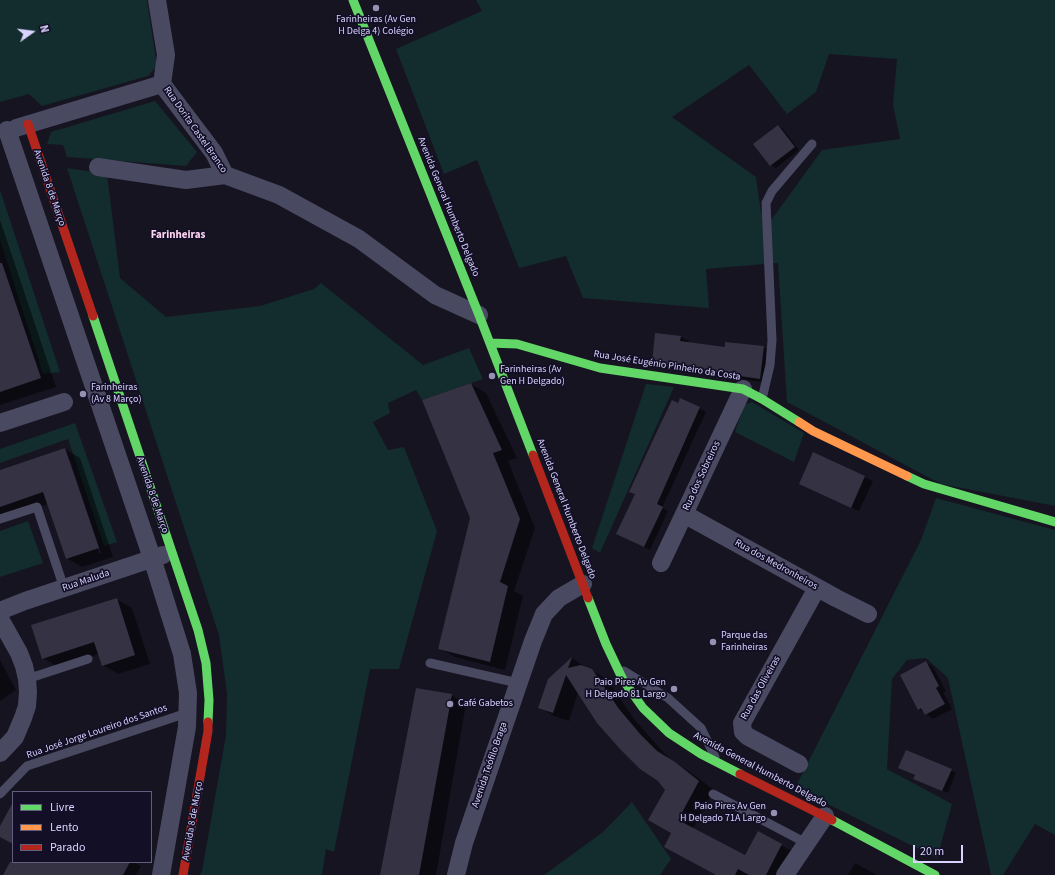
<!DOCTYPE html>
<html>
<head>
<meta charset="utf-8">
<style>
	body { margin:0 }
	#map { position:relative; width:1055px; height:875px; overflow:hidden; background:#161421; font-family:"Source Sans 3",sans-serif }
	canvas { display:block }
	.legend { position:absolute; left:12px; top:791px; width:140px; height:72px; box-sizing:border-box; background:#130f26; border:1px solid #625e7d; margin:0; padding:5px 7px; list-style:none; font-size:12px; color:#d9d4ff }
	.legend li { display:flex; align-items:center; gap:8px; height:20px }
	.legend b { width:20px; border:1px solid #625e7d }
	.north { position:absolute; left:12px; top:12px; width:40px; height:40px; -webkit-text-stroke:3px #130f26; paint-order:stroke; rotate:76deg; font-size:11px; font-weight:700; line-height:16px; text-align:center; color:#d9d4ff }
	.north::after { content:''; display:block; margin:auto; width:14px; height:18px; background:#d9d4ff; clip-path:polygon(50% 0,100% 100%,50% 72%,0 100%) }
	.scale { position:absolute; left:913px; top:845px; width:50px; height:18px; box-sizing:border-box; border:2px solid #d9d4ff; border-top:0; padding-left:5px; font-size:12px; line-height:14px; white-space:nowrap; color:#d9d4ff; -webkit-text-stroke:3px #130f26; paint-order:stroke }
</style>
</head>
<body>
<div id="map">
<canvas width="1055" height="875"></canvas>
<ul class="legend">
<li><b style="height:5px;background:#63d668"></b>Livre</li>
<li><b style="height:5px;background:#ff974d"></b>Lento</li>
<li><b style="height:5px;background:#b3261e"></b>Parado</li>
</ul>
<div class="north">N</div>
<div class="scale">20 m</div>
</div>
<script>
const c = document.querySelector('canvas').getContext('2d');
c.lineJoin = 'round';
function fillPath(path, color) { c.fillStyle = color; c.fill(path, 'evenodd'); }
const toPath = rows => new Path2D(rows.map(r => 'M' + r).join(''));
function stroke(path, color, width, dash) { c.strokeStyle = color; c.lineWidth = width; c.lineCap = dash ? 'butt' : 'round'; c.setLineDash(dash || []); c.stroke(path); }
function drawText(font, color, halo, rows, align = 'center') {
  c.font = font + ' "Source Sans 3",sans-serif'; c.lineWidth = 3.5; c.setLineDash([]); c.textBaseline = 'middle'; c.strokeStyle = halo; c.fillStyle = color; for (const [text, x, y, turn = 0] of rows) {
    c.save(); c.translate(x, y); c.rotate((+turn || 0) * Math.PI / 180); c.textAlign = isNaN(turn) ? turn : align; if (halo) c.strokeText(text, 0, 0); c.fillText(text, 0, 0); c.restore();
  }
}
fillPath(toPath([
	[0,0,147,0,157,66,148,76,42,106,29,94,0,102],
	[476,0,1055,0,1055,506,941,484,787,402,778,263,706,269,709,308,583,298,566,256,519,268,477,160,444,174,396,49,482,11],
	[829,54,897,59,893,105,900,139,822,150,772,219,761,213,756,177,672,117,749,65,787,114,816,92],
	[155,101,197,152,186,166,67,157,63,145,47,144,51,132],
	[67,168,107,174,120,278,166,317,260,306,314,289,321,283,423,365,469,348,483,379,422,400,416,390,388,403,390,413,373,422,388,450,404,447,437,531,399,669,370,669,334,852,326,849,322,875,200,875,202,871,226,735,227,694,219,635],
	[0,190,60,372,43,374,0,240],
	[646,384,674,387,600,553,592,548],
	[752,402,804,433,794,462,735,432,744,405],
	[75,423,117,542,104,546,68,439,0,463,0,449],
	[936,498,1055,530,1055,835,1035,824,1003,875,991,875,948,678,926,658,907,660,892,679,887,769,952,804,937,858,795,788,921,540],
	[28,521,43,563,0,577,0,531],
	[632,802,671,859,660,875,544,875,603,832]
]), '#132c2d');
fillPath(toPath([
	[778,126,783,129,799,150,776,168,771,165],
	[0,220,56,387,0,405],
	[681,337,689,341,688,343,726,348,764,347,771,352,768,383,661,367,653,362],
	[471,384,486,393,517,458,508,461,535,528,514,591,523,596,505,670,455,657,439,648,471,518],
	[681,399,706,412,662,508,668,511,650,550,623,537],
	[65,449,80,458,113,557,82,567,66,558,48,504,0,520,0,471],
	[68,460,70,460,101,553,99,553],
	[814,453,873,481,859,511,800,484],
	[116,599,132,608,150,664,118,674,103,665,99,654,58,667,43,658],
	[572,658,587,668,607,679,634,719,657,745,672,761,690,772,714,790,693,829,745,856,758,832,797,854,786,875,716,875,665,847,672,833,666,790,659,780,578,692,569,721,554,716,539,707,549,680],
	[0,660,16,690,0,701],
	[926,662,933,667,946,691,943,692,952,709,933,719,919,709],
	[451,695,466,704,436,875,381,875],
	[904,770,951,770,956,773,948,793,920,781,916,776],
	[13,859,13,862,134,862,141,866,136,875,4,875],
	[855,863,877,875,848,875]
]), '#0007');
fillPath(toPath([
	[778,125,795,147,770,166,753,144],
	[0,263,2,263,41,378,0,392],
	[655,333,681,336,680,341,725,347,725,342,764,346,760,379,652,363],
	[471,383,502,450,493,453,520,519,500,582,508,586,490,662,438,649,470,518,422,400],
	[680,398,700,407,657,504,663,507,644,547,616,534,635,494,629,492,659,427,672,400,678,403],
	[65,448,99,548,66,559,43,492,0,507,0,470],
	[813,452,865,476,851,508,799,484],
	[117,598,135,655,102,666,94,642,42,659,31,625],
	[572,657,568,668,581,665,592,669,619,709,641,735,657,751,675,762,699,781,678,820,745,855,758,831,782,844,766,875,749,875,738,869,735,875,716,875,664,847,671,833,648,820,665,790,658,781,640,769,620,749,597,723,566,675,553,713,538,708,548,679],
	[926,661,939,686,936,688,945,704,925,715,921,708,918,710,900,675],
	[416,688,452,694,419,875,380,875],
	[906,750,952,769,942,791,913,779,915,775,898,768],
	[13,802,13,844,0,837,0,826],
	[10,862,130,862,123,875,3,875]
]), '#343243');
stroke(toPath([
	[762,399,770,365,772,340,766,203,772,191,812,144],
	[0,519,37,507,64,588],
	[430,663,518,683],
	[624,671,668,698,701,728,715,757],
	[27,679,88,659],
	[0,794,27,766,187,713],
	[713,794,806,843]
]), '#4a4962', 9);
stroke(toPath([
	[157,0,166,55,162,84],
	[16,128,162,84,214,153,225,175,279,195,359,239,435,295,479,315],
	[7,130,152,558,182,654,188,693,187,727,161,875],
	[98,167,186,180,225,175],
	[0,423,64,402],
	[684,514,836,598,868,614],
	[661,563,743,389],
	[0,611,25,601,163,555],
	[0,619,19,653,24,666,27,679,28,692,27,706,23,718,15,737,0,753],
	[799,764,747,736,743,732,742,723,817,588],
	[456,875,464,843,495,752,533,641,544,614,559,598,583,584],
	[785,875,825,816]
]), '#4a4962', 18);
stroke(toPath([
	[353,0,479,315,533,455],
	[93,316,198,630,206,663,209,700,208,722],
	[490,343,517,344,600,368,743,389,762,399,799,422],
	[907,476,924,484,1055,522],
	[588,598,606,644,623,680,643,708,669,733,701,754,740,774],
	[832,820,935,875]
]), '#63d668', 9);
stroke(toPath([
	[799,422,813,431,907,476]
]), '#ff974d', 9);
stroke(toPath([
	[28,124,93,316],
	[533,455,588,598],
	[740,774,832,820],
	[183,875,208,731,208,722]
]), '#b3261e', 9);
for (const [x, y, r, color] of [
	[376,8,4,"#9591b1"],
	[492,376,4,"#9591b1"],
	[83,394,4,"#9591b1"],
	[713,642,4,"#9591b1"],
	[674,689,4,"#9591b1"],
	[450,704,4,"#9591b1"],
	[774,813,4,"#9591b1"]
]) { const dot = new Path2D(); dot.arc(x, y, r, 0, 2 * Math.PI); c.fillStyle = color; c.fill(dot); stroke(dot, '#130f26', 1.5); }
drawText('10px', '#d9d4ff', '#130f26', [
	["Farinheiras (Av Gen",376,20,"center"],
	["H Delga 4) Colégio",376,32,"center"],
	["Farinheiras (Av",500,370],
	["Gen H Delgado)",500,382],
	["Farinheiras",91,388],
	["(Av 8 Março)",91,400],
	["Parque das",721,636],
	["Farinheiras",721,648],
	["Paio Pires Av Gen",666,683,"right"],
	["H Delgado 81 Largo",666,695,"right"],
	["Café Gabetos",458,704],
	["Paio Pires Av Gen",766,807,"right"],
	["H Delgado 71A Largo",766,819,"right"]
], 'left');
drawText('10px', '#d9d4ff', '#130f26', [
	["Rua Dorita Castel Branco",195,130,55],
	["Avenida 8 de Março",49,188,71],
	["Avenida General Humberto Delgado",448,207,68],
	["Rua José Eugénio Pinheiro da Costa",667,366,9],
	["Rua dos Sobreiros",702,476,-65],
	["Avenida 8 de Março",152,495,71],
	["Avenida General Humberto Delgado",566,509,69],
	["Rua dos Medronheiros",776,565,29],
	["Rua Maluda",86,581,-19],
	["Rua das Oliveiras",761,688,-61],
	["Rua José Jorge Loureiro dos Santos",97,732,-19],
	["Avenida Teófilo Braga",490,765,-71],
	["Avenida General Humberto Delgado",760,770,28],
	["Avenida 8 de Março",193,821,-80]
]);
drawText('bold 11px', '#ffd6f0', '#130f26', [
	["Farinheiras",178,236]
]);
</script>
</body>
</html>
